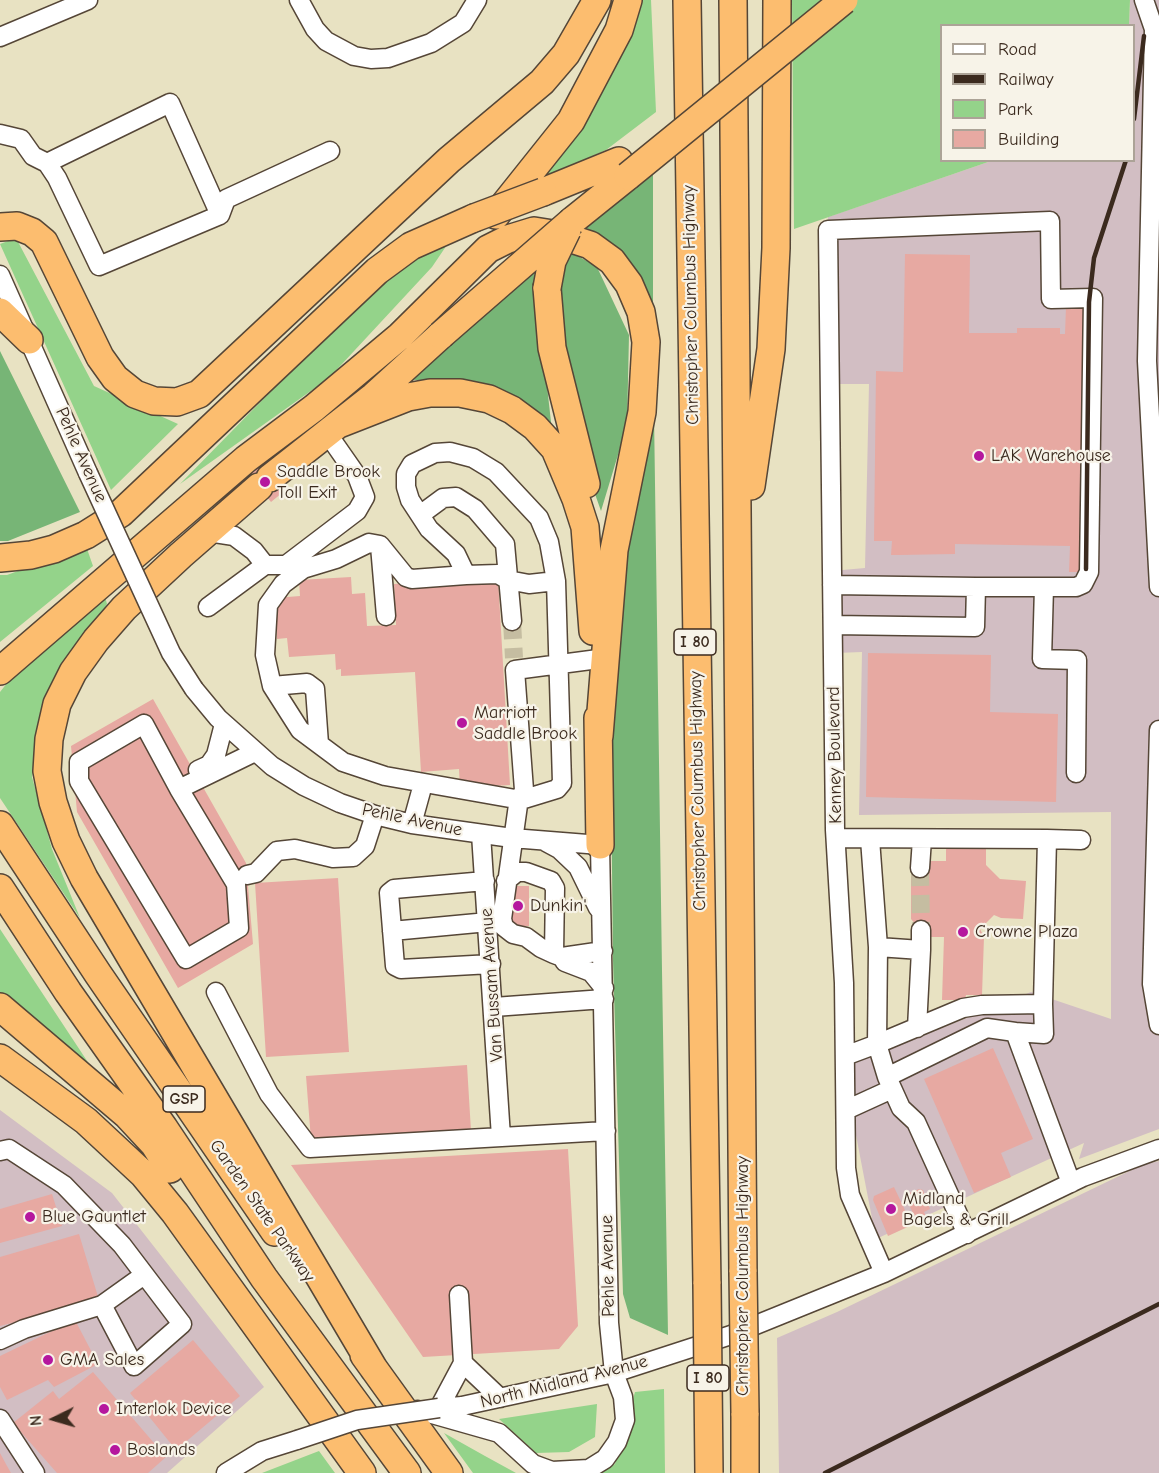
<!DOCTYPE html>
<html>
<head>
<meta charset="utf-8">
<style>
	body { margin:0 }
	#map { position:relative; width:1159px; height:1473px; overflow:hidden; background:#e8e2c2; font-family:"Comic Neue",sans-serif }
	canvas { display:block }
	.legend { position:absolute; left:940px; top:24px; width:195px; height:138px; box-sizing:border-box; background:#f7f3e8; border:2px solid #aca397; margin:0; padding:8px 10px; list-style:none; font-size:18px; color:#3b2a1e }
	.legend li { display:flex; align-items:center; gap:12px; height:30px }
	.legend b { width:30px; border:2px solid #aca397 }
	.north { position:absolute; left:24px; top:1389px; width:60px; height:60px; -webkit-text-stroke:4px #f7f3e8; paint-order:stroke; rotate:265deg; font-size:16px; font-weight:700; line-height:24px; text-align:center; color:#3b2a1e }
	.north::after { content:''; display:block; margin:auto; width:21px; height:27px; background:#3b2a1e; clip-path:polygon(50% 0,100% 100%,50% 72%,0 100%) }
</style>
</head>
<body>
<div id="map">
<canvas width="1159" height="1473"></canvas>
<ul class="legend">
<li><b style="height:8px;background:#fff"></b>Road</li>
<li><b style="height:8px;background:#3b2a1e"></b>Railway</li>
<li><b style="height:16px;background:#94d38a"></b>Park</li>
<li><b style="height:16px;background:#e7a9a2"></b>Building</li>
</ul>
<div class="north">N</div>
</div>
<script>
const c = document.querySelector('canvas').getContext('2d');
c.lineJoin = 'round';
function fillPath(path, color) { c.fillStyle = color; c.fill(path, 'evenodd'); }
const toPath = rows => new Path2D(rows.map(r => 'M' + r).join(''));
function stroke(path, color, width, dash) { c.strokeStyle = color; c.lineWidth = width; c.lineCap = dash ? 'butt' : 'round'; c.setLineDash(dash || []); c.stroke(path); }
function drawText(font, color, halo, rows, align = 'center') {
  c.font = font + ' "Comic Neue",sans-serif'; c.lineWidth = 4.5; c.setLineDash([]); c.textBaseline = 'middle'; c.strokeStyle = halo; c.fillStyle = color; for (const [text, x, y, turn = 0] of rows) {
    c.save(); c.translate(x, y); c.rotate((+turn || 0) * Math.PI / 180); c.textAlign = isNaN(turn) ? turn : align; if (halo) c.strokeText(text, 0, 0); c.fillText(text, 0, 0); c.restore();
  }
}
fillPath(toPath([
	[1130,0,1159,0,1159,1129,1079,1159,1084,1143,876,1239,843,1068,1031,992,1111,1019,1111,812,859,815,862,652,836,653,831,571,865,568,869,384,833,384,828,217,991,161,1134,160,1134,26,1129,25],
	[0,1110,112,1193,264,1387,167,1473,0,1473],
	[1159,1161,1159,1473,779,1473,777,1338,837,1312,1142,1165]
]), '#d2bec3');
fillPath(toPath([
	[633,0,651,0,656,112,606,150,536,181],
	[792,0,1130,0,1129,25,942,26,942,160,991,161,794,229],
	[455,233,432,267,329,378,180,484,385,275],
	[16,238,94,386,178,424,111,490,0,244],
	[86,546,93,566,0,642,0,575,7,575],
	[103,589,107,604,44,710,32,777,52,849,80,918,0,798,0,692,46,634],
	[0,929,99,1079,0,997],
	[664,1389,665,1473,601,1473,615,1464,635,1392],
	[597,1404,595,1437,569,1452,536,1453,499,1419],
	[444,1433,485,1456,516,1473,473,1473],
	[319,1451,335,1473,262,1473]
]), '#94d38a');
fillPath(toPath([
	[653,174,653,330,573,234],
	[564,248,597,267,629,335,627,425,601,511,582,457,551,307],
	[533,260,552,431,491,393,410,379],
	[0,351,80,512,8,541,0,541],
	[654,414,662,971,668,1335,630,1318,623,1294,613,960,610,687,619,545]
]), '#77b576');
fillPath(toPath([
	[905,254,970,255,969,333,1017,333,1017,328,1060,328,1060,334,1065,334,1066,307,1085,308,1081,572,1069,572,1070,546,955,544,955,554,899,555,891,555,892,541,874,541,876,371,903,372],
	[258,463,282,493,271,502,247,472],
	[351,577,352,594,365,593,367,626,396,625,394,584,498,578,510,785,460,788,459,769,421,772,415,672,341,676,341,669,336,670,335,654,289,657,287,638,277,639,275,598,300,596,299,580],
	[868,653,991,655,990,712,1058,714,1056,802,866,797],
	[153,699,246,863,253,944,178,988,77,812,71,746],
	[946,847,986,848,986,865,1000,879,1026,881,1023,919,1001,918,994,915,980,929,984,937,982,995,966,995,965,1000,942,1000,944,937,926,937,911,919,911,876,928,861,946,861],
	[338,878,349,1052,266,1057,255,883],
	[507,886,529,886,529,926,506,926],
	[993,1048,1033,1139,1001,1153,1011,1177,974,1193,924,1079],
	[467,1065,471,1131,311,1140,306,1076],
	[568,1149,578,1326,559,1349,423,1357,291,1165],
	[894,1187,912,1225,888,1236,873,1200,874,1196],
	[919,1189,923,1190,930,1209,924,1212,926,1216,917,1221,904,1195],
	[52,1194,62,1226,0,1243,0,1209],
	[79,1234,99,1300,0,1326,0,1257],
	[75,1320,98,1364,54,1387,48,1380,7,1400,0,1387,0,1356],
	[193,1340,240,1396,176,1450,130,1393],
	[93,1372,166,1457,148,1473,57,1473,13,1423,53,1391,59,1399],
	[0,1453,7,1466,11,1473,0,1473]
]), '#e7a9a2');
stroke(toPath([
	[512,621,514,658],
	[920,868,921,930]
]), '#c5bda1', 18, [18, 9]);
const minor = toPath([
	[299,0,315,29,326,41,354,56,371,59,388,58,431,43,463,23,477,0],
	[1144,0,1154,29,1147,361,1159,587],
	[0,37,88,0],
	[0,134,21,139,33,156,47,163,57,178,99,266,220,215,170,103,47,163],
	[220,215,226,199,330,151],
	[0,275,88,473],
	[420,515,443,498,456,497,475,509,505,544,512,621],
	[208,532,234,536,254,551,265,565],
	[380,546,386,616],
	[466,575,412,579,406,577,380,545,369,543,336,559,303,569,283,584,268,605,265,655,272,686,300,730,343,762,385,776,521,800,557,789,562,783,556,581,549,542,539,518,496,472,473,458,450,452,435,453,412,464,406,474,406,487,410,500,429,529,456,554,466,575,498,574,508,580,529,584,556,581],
	[832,585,976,587,975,627,833,625],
	[976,587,1044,587,1042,659,1077,660,1076,773],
	[208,607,265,565,286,565,357,511,365,497,357,476,327,433],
	[272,686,307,683,315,689,319,744],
	[194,689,218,718,272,766,304,786,340,803,375,815,412,824,512,838,600,845,609,1323,614,1373,623,1397,625,1420,617,1442,605,1459,589,1469,552,1471,533,1464,499,1433,418,1410],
	[144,724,179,789,236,884,239,928,186,959,79,781,79,762,144,724],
	[1159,730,1152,984,1159,1025],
	[198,770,209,765,216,755,224,724],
	[179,789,255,752],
	[412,824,423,784],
	[481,834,501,1137],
	[836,838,1047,839,1043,1004,982,1005,963,1008,877,1044,887,1077,987,1028,1015,1032,1071,1183],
	[1047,839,1081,840],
	[546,842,559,849,578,867,598,908],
	[920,868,922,839],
	[247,875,256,873,277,851,295,849,333,858,353,857,365,846,375,815],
	[485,881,394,889,389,893,395,966,401,969,491,964],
	[506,881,517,872,526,872,551,881,555,888,554,954,562,957,565,962,591,972,604,988],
	[921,930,921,950],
	[392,931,488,922],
	[878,947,921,950,917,1028],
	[554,954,541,948,526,937,513,934,504,927,502,919,518,805,524,790,515,670,606,658],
	[562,957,603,951],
	[216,992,269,1094,310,1148,606,1131],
	[494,1007,604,999],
	[1015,1032,1044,1034,1043,1004],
	[845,1056,877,1044,878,947,870,839],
	[887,1077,901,1108,916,1122,967,1234],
	[846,1110,892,1089],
	[0,1151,9,1149,64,1185,122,1245,182,1324,134,1366,102,1305,24,1329,0,1340],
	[884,1273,850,1195,846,1168,844,983,835,830,828,230,1050,221,1051,299,1093,298,1089,572,1083,584,1076,587,1044,587],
	[102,1305,144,1275],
	[463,1363,500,1398],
	[439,1408,462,1406,614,1373,731,1335,884,1273,1083,1177,1159,1149],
	[439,1408,463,1363,459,1295],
	[0,1419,35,1473],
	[226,1473,262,1451,297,1440]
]);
const highway = toPath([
	[687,0,707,1284],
	[733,0,743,1272],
	[543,192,619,161],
	[496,215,571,121,619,30,628,0],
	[572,221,628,176],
	[0,227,17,226,32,232,44,242,100,357,115,378,135,394,154,401,177,402,199,394,449,160,542,82,566,54,597,0],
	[547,288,552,348,586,484],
	[0,312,29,340],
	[339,424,408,397,430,393,460,393,489,399,512,410,535,427,555,449,576,499,585,527,593,631],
	[270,478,374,396,441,335],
	[751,486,771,349,776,248,777,0],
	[259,487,181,555,124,608,96,640,73,672,57,704,49,739,47,771,53,802,66,841,84,878,374,1369],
	[0,558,31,555,54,549,86,535,121,513,377,271,411,246,474,218],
	[0,671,246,459,314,408,400,336,488,249,508,239,534,231,559,235,590,245,612,261,629,284,641,312,646,342,642,412,614,550,599,736],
	[598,718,600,845],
	[0,825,98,974,275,1232],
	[0,888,68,992,164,1128,264,1278,407,1473],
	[0,1007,127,1115,154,1144,170,1169],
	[0,1058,86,1121,143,1174,175,1213,362,1473],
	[364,1355,449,1473],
	[745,1413,745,1473]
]);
stroke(minor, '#554637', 21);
stroke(highway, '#554637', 30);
stroke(minor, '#fff', 18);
stroke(highway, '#fcbd6f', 27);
stroke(toPath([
	[1134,119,1144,36],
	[1086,569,1089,302,1094,258,1126,160],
	[825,1473,1159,1304]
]), '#3b2a1e', 4.5);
const minorBridge = toPath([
	[88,473,171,653,194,689],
	[297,1440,357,1420,439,1408]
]);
const highwayBridge = toPath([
	[628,176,844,0],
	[474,218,543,192],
	[547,288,552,261,567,230],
	[441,335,572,221],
	[743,1272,745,1413],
	[707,1284,709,1473]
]);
stroke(minorBridge, '#554637', 21, []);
stroke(highwayBridge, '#554637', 30, []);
stroke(minorBridge, '#fff', 18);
stroke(highwayBridge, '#fcbd6f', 27);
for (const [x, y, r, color] of [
	[979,456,6,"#b5179e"],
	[265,482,6,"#b5179e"],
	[462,723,6,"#b5179e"],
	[518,906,6,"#b5179e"],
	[963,932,6,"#b5179e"],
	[891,1209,6,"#b5179e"],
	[30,1217,6,"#b5179e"],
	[48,1360,6,"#b5179e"],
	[104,1409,6,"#b5179e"],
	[115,1450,6,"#b5179e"]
]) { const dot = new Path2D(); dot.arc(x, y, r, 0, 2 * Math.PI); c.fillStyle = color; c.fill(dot); stroke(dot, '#f7f3e8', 2); }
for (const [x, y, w] of [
	[695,642,42],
	[184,1099,42],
	[708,1378,42]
]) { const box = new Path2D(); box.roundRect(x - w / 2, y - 13, w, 26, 4.5); c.fillStyle = '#f7f3e8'; c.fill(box); stroke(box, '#3b2a1e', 1.5); }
drawText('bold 16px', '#3b2a1e', null, [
	["I 80",695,642],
	["GSP",184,1099],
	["I 80",708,1378]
]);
drawText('18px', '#3b2a1e', '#f7f3e8', [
	["Christopher Columbus Highway",691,305,-91],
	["Pehle Avenue",81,455,66],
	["Kenney Boulevard",835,755,-91],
	["Christopher Columbus Highway",698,791,-91],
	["Pehle Avenue",412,820,12],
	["Van Bussam Avenue",492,985,-94],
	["Garden State Parkway",262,1211,55],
	["Pehle Avenue",608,1266,-91],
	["Christopher Columbus Highway",743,1276,-90],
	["North Midland Avenue",564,1382,-14]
]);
drawText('18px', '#3b2a1e', '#f7f3e8', [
	["LAK Warehouse",991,456],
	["Saddle Brook",277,472],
	["Toll Exit",277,493],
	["Marriott",474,713],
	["Saddle Brook",474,734],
	["Dunkin'",530,906],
	["Crowne Plaza",975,932],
	["Midland",903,1199],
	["Bagels & Grill",903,1220],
	["Blue Gauntlet",42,1217],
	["GMA Sales",60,1360],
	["Interlok Device",116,1409],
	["Boslands",127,1450]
], 'left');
</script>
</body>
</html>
